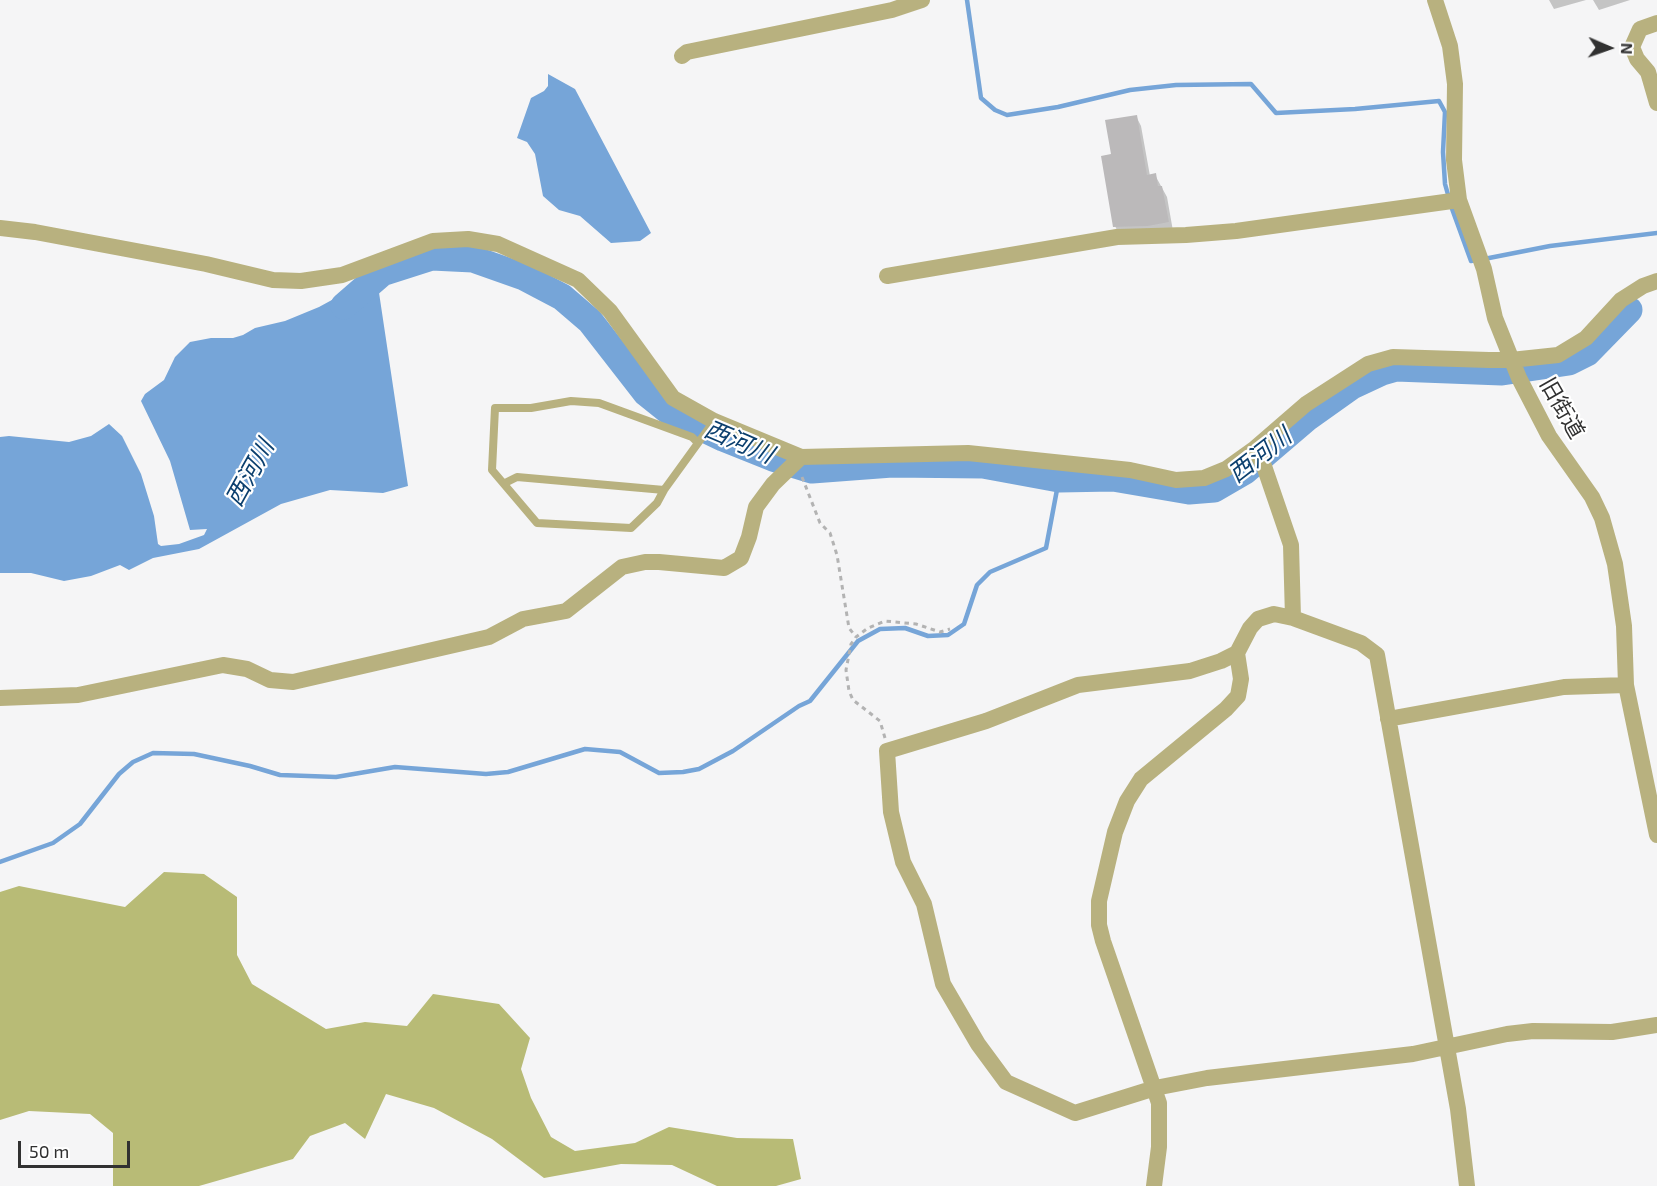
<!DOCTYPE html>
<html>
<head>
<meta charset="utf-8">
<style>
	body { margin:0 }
	#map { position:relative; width:1657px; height:1186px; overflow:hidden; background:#f5f5f6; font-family:"Exo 2",sans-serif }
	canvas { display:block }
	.north { position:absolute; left:1579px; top:18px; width:60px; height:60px; -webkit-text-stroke:4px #fff; paint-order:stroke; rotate:92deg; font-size:16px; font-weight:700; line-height:24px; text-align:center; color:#313131 }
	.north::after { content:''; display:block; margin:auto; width:21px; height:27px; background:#313131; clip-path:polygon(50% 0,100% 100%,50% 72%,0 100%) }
	.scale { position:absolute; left:18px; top:1141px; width:112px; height:27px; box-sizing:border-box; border:3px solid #313131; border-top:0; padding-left:8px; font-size:18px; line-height:21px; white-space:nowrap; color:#313131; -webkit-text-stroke:4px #fff; paint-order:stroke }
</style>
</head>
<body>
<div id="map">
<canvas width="1657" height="1186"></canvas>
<div class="north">N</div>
<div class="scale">50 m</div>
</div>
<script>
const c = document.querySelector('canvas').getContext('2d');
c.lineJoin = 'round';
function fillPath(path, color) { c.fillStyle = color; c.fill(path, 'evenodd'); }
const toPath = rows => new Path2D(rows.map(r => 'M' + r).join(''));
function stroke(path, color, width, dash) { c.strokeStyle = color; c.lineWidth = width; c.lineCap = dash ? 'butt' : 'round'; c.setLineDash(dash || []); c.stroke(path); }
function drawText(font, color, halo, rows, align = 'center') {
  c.font = font + ' "Exo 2","Noto Sans JP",sans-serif'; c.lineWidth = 4.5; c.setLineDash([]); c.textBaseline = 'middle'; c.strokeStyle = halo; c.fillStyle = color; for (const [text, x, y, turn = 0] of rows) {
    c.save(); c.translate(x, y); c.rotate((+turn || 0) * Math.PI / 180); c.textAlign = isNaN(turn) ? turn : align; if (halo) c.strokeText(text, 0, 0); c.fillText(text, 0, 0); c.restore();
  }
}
fillPath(toPath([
	[164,872,204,874,237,897,237,955,252,984,326,1029,365,1022,407,1026,433,994,499,1004,530,1038,521,1069,531,1098,551,1137,575,1151,635,1143,669,1127,737,1138,793,1139,801,1179,776,1186,717,1186,672,1165,621,1164,544,1178,492,1139,434,1108,386,1094,365,1139,345,1123,310,1136,293,1159,199,1186,113,1186,113,1133,90,1114,29,1111,0,1120,0,892,19,886,125,907]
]), '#b8bb76');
fillPath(toPath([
	[548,74,575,89,651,233,640,241,611,243,580,216,559,210,543,196,535,154,527,142,517,138,531,98,544,91,548,86],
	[372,282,378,286,408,486,383,493,330,490,281,504,199,549,153,558,129,570,120,565,91,576,64,581,31,573,0,573,0,437,9,436,69,442,91,436,109,424,122,436,141,474,154,516,158,544,161,546,179,544,204,535,207,529,190,530,170,461,141,401,145,394,164,380,175,357,190,342,211,338,233,338,243,335,255,328,285,321,319,307,341,295,346,287]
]), '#76a5d8');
fillPath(toPath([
	[1549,0,1586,0,1554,9],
	[1630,0,1599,10,1593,0],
	[1136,116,1141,126,1150,176,1155,175,1167,197,1173,231,1120,236,1115,226,1113,155]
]), '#0003');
stroke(toPath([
	[967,0,981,98,995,110,1007,115,1058,107,1130,90,1176,85,1251,84,1276,113,1355,109,1439,101,1445,112,1443,152,1445,184,1449,198],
	[1451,206,1471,261,1476,260],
	[1484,259,1550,246,1657,233],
	[0,862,53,843,80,824,119,774,133,762,153,753,194,754,250,766,280,775,336,777,395,767,486,774,508,772,585,749,620,752,659,773,683,772,699,769,733,751,799,706,810,701,858,641,880,629,905,628,928,636,948,635,964,624,977,585,990,572,1046,548,1059,479]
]), '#76a5d8', 4.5);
stroke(toPath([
	[344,306,382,273,432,257,473,259,524,277,562,297,590,321,646,393,671,413,723,438,773,458,812,470,892,464,983,465,1059,479,1113,478,1189,491,1214,489,1245,471,1307,418,1352,386,1382,372,1396,368,1502,372,1569,362,1587,353,1629,310]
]), '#76a5d8', 27);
fillPath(toPath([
	[1137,115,1147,175,1156,173,1158,186,1162,186,1169,222,1148,226,1113,227,1101,156,1111,154,1105,120]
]), '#bbb9ba');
stroke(toPath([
	[802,477,820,523,830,533,837,555,849,628,856,637],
	[885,738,880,721,853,700,849,691,846,670,851,644,856,637,868,628,885,621,916,624,940,632,950,629]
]), '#b3b3b3', 3, [4.5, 4.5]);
stroke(toPath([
	[505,483,517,477,664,490,714,421],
	[664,490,657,503,631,528,537,523,492,470,495,408,531,408,571,401,599,403,692,437,698,443]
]), '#b8b17f', 8);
stroke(toPath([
	[1435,0,1450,46,1455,84,1454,160,1459,200,1484,269,1495,318,1519,378,1549,436,1592,497,1602,518,1615,564,1624,626,1626,685,1657,835],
	[1657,23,1640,29,1632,47,1637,59,1648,72,1657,103],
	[682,56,687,52,892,10,922,0],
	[0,228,35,232,206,264,273,280,301,281,342,275,433,241,468,239,498,244,578,280,610,311,673,398,714,421,801,457],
	[887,276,1117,237,1186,235,1236,231,1459,200],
	[1254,449,1264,466,1291,545,1293,618,1361,643,1377,655,1458,1109,1467,1186],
	[1293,618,1274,614,1258,619,1250,628,1237,653,1221,661,1190,671,1078,685,986,721,887,751,891,812,903,862,924,904,943,984,978,1044,1006,1082,1075,1113,1155,1088,1207,1078,1413,1054,1507,1034,1533,1031,1612,1032,1657,1025],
	[0,698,78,695,223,665,247,669,270,680,293,682,489,637,523,619,566,611,622,567,645,562,659,562,724,568,741,558,749,537,756,507,773,484,801,457,968,453,1130,470,1176,480,1204,478,1226,469,1254,449,1306,404,1368,364,1393,357,1489,360,1511,360,1558,355,1586,338,1621,300,1643,286,1657,281],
	[1388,719,1564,687,1626,685],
	[1154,1186,1159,1147,1159,1103,1103,941,1099,925,1099,901,1115,832,1127,801,1141,779,1226,709,1238,696,1241,679,1237,653]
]), '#b8b17f', 16);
drawText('22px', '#313131', '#fff', [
	["旧街道",1562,408,60]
]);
drawText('italic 24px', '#0b3f6e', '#fff', [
	["西河川",739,442,23],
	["西河川",1260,455,-38],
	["西河川",250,473,-61]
]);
</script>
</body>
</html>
